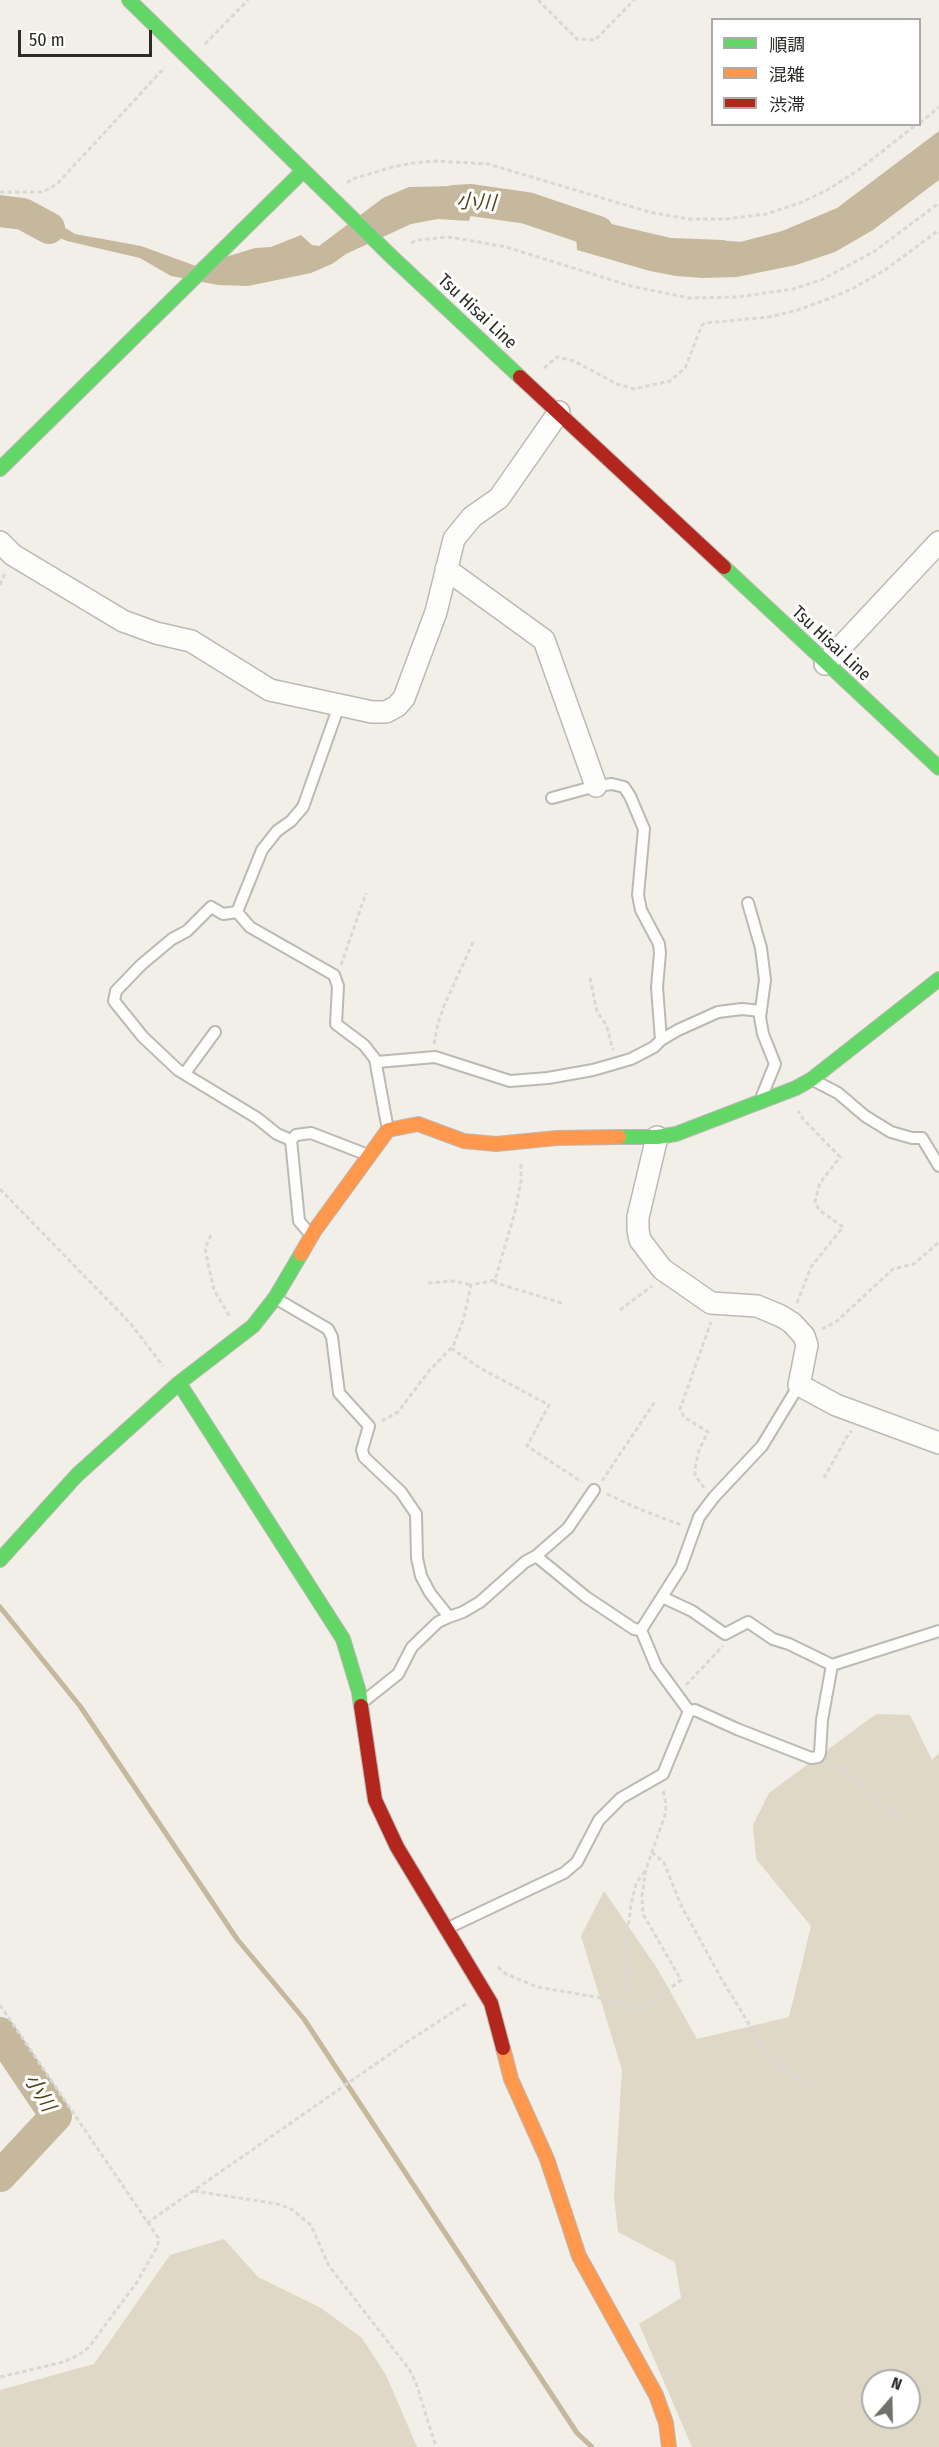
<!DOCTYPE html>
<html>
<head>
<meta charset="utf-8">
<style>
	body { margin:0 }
	#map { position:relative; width:939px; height:2447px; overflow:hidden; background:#f2efe8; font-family:"Fira Sans Condensed","Noto Sans JP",sans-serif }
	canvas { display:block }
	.legend { position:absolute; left:711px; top:18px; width:210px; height:108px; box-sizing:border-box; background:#fff; border:2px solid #abaaa9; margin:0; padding:8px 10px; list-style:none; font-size:18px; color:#2d2b27 }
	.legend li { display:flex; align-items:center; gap:12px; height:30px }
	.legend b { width:30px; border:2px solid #abaaa9 }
	.north { position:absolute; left:861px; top:2369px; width:60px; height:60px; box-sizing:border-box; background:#fff; border:2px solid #abaaa9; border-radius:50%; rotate:20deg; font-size:16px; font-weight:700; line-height:24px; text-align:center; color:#2d2b27 }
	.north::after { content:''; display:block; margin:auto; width:21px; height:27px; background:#72706b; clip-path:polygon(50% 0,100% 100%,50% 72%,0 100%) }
	.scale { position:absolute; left:18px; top:30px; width:134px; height:27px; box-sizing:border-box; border:3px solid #2d2b27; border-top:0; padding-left:8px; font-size:18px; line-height:21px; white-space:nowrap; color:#2d2b27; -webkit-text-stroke:4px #fff; paint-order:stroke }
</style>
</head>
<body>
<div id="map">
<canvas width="939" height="2447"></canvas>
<ul class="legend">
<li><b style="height:8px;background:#63d668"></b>順調</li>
<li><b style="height:8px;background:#ff974d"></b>混雑</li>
<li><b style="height:8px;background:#b3261e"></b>渋滞</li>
</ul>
<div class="north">N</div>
<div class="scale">50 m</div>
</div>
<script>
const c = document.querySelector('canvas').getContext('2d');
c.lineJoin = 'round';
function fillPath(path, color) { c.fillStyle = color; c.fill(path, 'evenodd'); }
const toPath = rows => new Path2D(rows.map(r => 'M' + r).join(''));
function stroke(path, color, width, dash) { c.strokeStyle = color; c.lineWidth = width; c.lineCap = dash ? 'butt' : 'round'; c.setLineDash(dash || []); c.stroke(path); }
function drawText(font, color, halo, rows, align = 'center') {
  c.font = font + ' "Fira Sans Condensed","Noto Sans JP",sans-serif'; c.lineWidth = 6; c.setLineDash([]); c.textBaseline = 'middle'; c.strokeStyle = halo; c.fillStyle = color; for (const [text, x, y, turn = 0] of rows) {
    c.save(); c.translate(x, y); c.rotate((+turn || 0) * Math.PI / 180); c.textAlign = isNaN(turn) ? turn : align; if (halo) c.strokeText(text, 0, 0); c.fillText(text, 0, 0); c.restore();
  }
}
fillPath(toPath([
	[876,1714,910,1715,932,1760,939,1753,939,2447,692,2447,639,2324,681,2298,675,2262,618,2232,614,2197,622,2070,581,1936,604,1891,657,1968,697,2039,789,2017,811,1926,756,1859,753,1825,769,1793],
	[873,2381,909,2381,909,2417,873,2417],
	[224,2239,258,2277,321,2308,362,2338,386,2375,417,2447,0,2447,0,2390,94,2364,170,2255]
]), '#dfd8c7');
fillPath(toPath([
	[939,131,939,180,873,230,835,252,796,265,737,277,703,278,676,276,650,271,577,250,576,234,569,224,545,212,503,202,487,206,471,214,469,221,438,219,411,224,346,254,332,264,311,273,248,286,218,285,171,276,140,258,67,241,7,217,11,204,28,205,75,234,141,246,196,266,255,248,271,247,301,235,312,245,319,246,383,198,409,187,456,186,498,191,594,220,671,238,724,240,731,248,747,254,759,255,773,252,778,246,775,234,837,208]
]), '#c5b89c');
stroke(toPath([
	[0,1607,80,1706,237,1939,304,2019,577,2433,592,2447]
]), '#c5b89c', 5);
stroke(toPath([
	[454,201,471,200,527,208,598,232],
	[0,211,23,214,49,228],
	[714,256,742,258,800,243,813,236],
	[0,2033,56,2116,0,2176]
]), '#c5b89c', 32);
const lane = toPath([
	[338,705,335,717,303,807,291,821,277,831,262,850,237,912,250,927,334,975,338,986,336,1024,364,1045,375,1059,388,1130],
	[552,798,596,786,612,784,624,787,630,796,644,829,638,895,641,910,659,944,660,953,657,987,661,1040],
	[748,903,761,948,765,980,760,1017,763,1034,775,1064,762,1096],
	[237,912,223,914,211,907,187,931,172,939,141,965,116,991,114,1001,143,1037,178,1070,257,1118,277,1134,291,1140,299,1221,310,1234],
	[377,1062,435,1057,510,1081,548,1078,593,1070,631,1059,654,1047,661,1040,678,1030,718,1012,742,1009,761,1011],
	[185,1073,215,1032],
	[813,1080,838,1093,865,1116,891,1132,912,1138,922,1138,939,1166],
	[291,1140,296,1135,311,1133,368,1155],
	[275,1298,328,1329,332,1337,339,1393,369,1426,362,1450,364,1457,401,1492,416,1514,417,1558,421,1576,430,1593,449,1617,463,1612,480,1602,525,1562,536,1556,586,1597,634,1629,641,1630,681,1567,699,1517,714,1497,762,1446,799,1385],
	[536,1556,568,1528,594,1490],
	[662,1597,692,1611,725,1634,748,1622,773,1639,789,1644,832,1665],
	[641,1630,656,1666,689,1711],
	[364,1701,398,1674,412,1647,438,1622,449,1617],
	[448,1928,564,1873,577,1862,599,1820,621,1798,663,1774,689,1711,695,1710,737,1729,811,1758,818,1757,820,1753,822,1720,832,1665,939,1631]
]);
const street = toPath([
	[0,542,13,555,123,621,156,633,191,641,270,690,372,712,386,712,397,706,404,698,436,612,454,539,472,517,499,498,559,412],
	[446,569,544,640,596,786],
	[825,664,939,542],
	[657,1137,638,1217,638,1230,640,1240,662,1269,711,1303,757,1306,781,1316,792,1323,804,1336,807,1345,799,1385,836,1405,939,1443]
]);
const fast = toPath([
	[129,0,393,258,520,377],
	[0,469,303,171],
	[724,567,939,768],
	[619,1137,657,1137,676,1134,796,1088,812,1079,939,979],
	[179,1383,343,1639,359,1692,361,1706],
	[0,1560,77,1475,179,1383,253,1326,275,1298,301,1254]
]);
const slow = toPath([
	[301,1254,315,1230,388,1130,418,1124,464,1141,496,1144,557,1138,619,1137],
	[503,2048,511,2079,547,2159,579,2256,656,2395,666,2423,669,2447]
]);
const jam = toPath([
	[520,377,724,567],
	[361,1706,375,1800,397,1847,491,2003,503,2048]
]);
stroke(lane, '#bbb9b4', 14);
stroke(street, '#bbb9b4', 24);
stroke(fast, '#bbb9b4', 16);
stroke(slow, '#bbb9b4', 16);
stroke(jam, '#bbb9b4', 16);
stroke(toPath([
	[538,0,577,39,595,40,634,0],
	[205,44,248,0],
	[920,123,939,107],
	[347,183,352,179,393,167,413,163,435,161,488,164,649,212,688,219,726,219,766,214,800,203,827,190,860,169,917,124],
	[0,192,43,192,57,184,165,67],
	[411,243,417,240,448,237,479,242,506,247,631,286,689,298,737,297,793,289,821,280,875,251,939,203],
	[544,368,557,357,574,361,617,384,634,389,670,381,685,368,702,325,705,323,769,317,798,310,828,299,852,289,885,270,939,230],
	[0,585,5,573],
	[341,965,366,893],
	[590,978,597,1012,606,1024,613,1050],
	[434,1044,438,1023,444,1006,474,940],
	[0,1189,131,1324,163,1366],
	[211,1235,205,1248,209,1268,214,1290,230,1317],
	[495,1280,496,1283,562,1303],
	[428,1283,454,1281,471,1285],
	[797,1303,811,1267,843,1227,819,1210,815,1201,820,1183,840,1157,803,1119,798,1111],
	[620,1310,652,1286],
	[822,1329,837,1321,893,1269,914,1264,939,1242],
	[451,1348,480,1368,549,1405,527,1446,582,1482],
	[382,1421,398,1412,429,1371,453,1346,463,1321,471,1285,495,1280,515,1212,521,1181,521,1164],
	[824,1478,849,1433,852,1431],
	[602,1481,656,1400],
	[704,1488,695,1475,695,1468,699,1450,708,1432,684,1417,680,1409,711,1322],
	[607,1494,639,1509,681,1525],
	[686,1685,723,1646],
	[830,1764,846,1772,879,1803,905,1819],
	[652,1852,664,1863,681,1905,721,1978,766,2052,778,2065,809,2085],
	[498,1967,506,1974,537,1987,602,1998,637,2008,653,2001,681,1980,643,1914,642,1896,646,1869,665,1815,666,1805,663,1789],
	[0,2005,159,2239,157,2247,137,2282,89,2347,79,2355,63,2362,0,2377],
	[630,2007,626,1944,631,1905,636,1884,645,1871],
	[194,2191,278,2204,291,2209,311,2225,329,2266,409,2369,416,2383,436,2447],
	[147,2223,410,2040,467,2003]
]), '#d8d8d6', 3, [4.5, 3]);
stroke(lane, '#fdfdfc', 10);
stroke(street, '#fdfdfc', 21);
stroke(fast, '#63d668', 14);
stroke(slow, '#ff974d', 14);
stroke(jam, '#b3261e', 14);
drawText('18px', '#2d2b27', '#fff', [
	["Tsu Hisai Line",477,312,43],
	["Tsu Hisai Line",831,644,43]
]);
drawText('italic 20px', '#564414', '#fff', [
	["小川",476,203,3],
	["小川",39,2093,59]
]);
</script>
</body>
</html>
